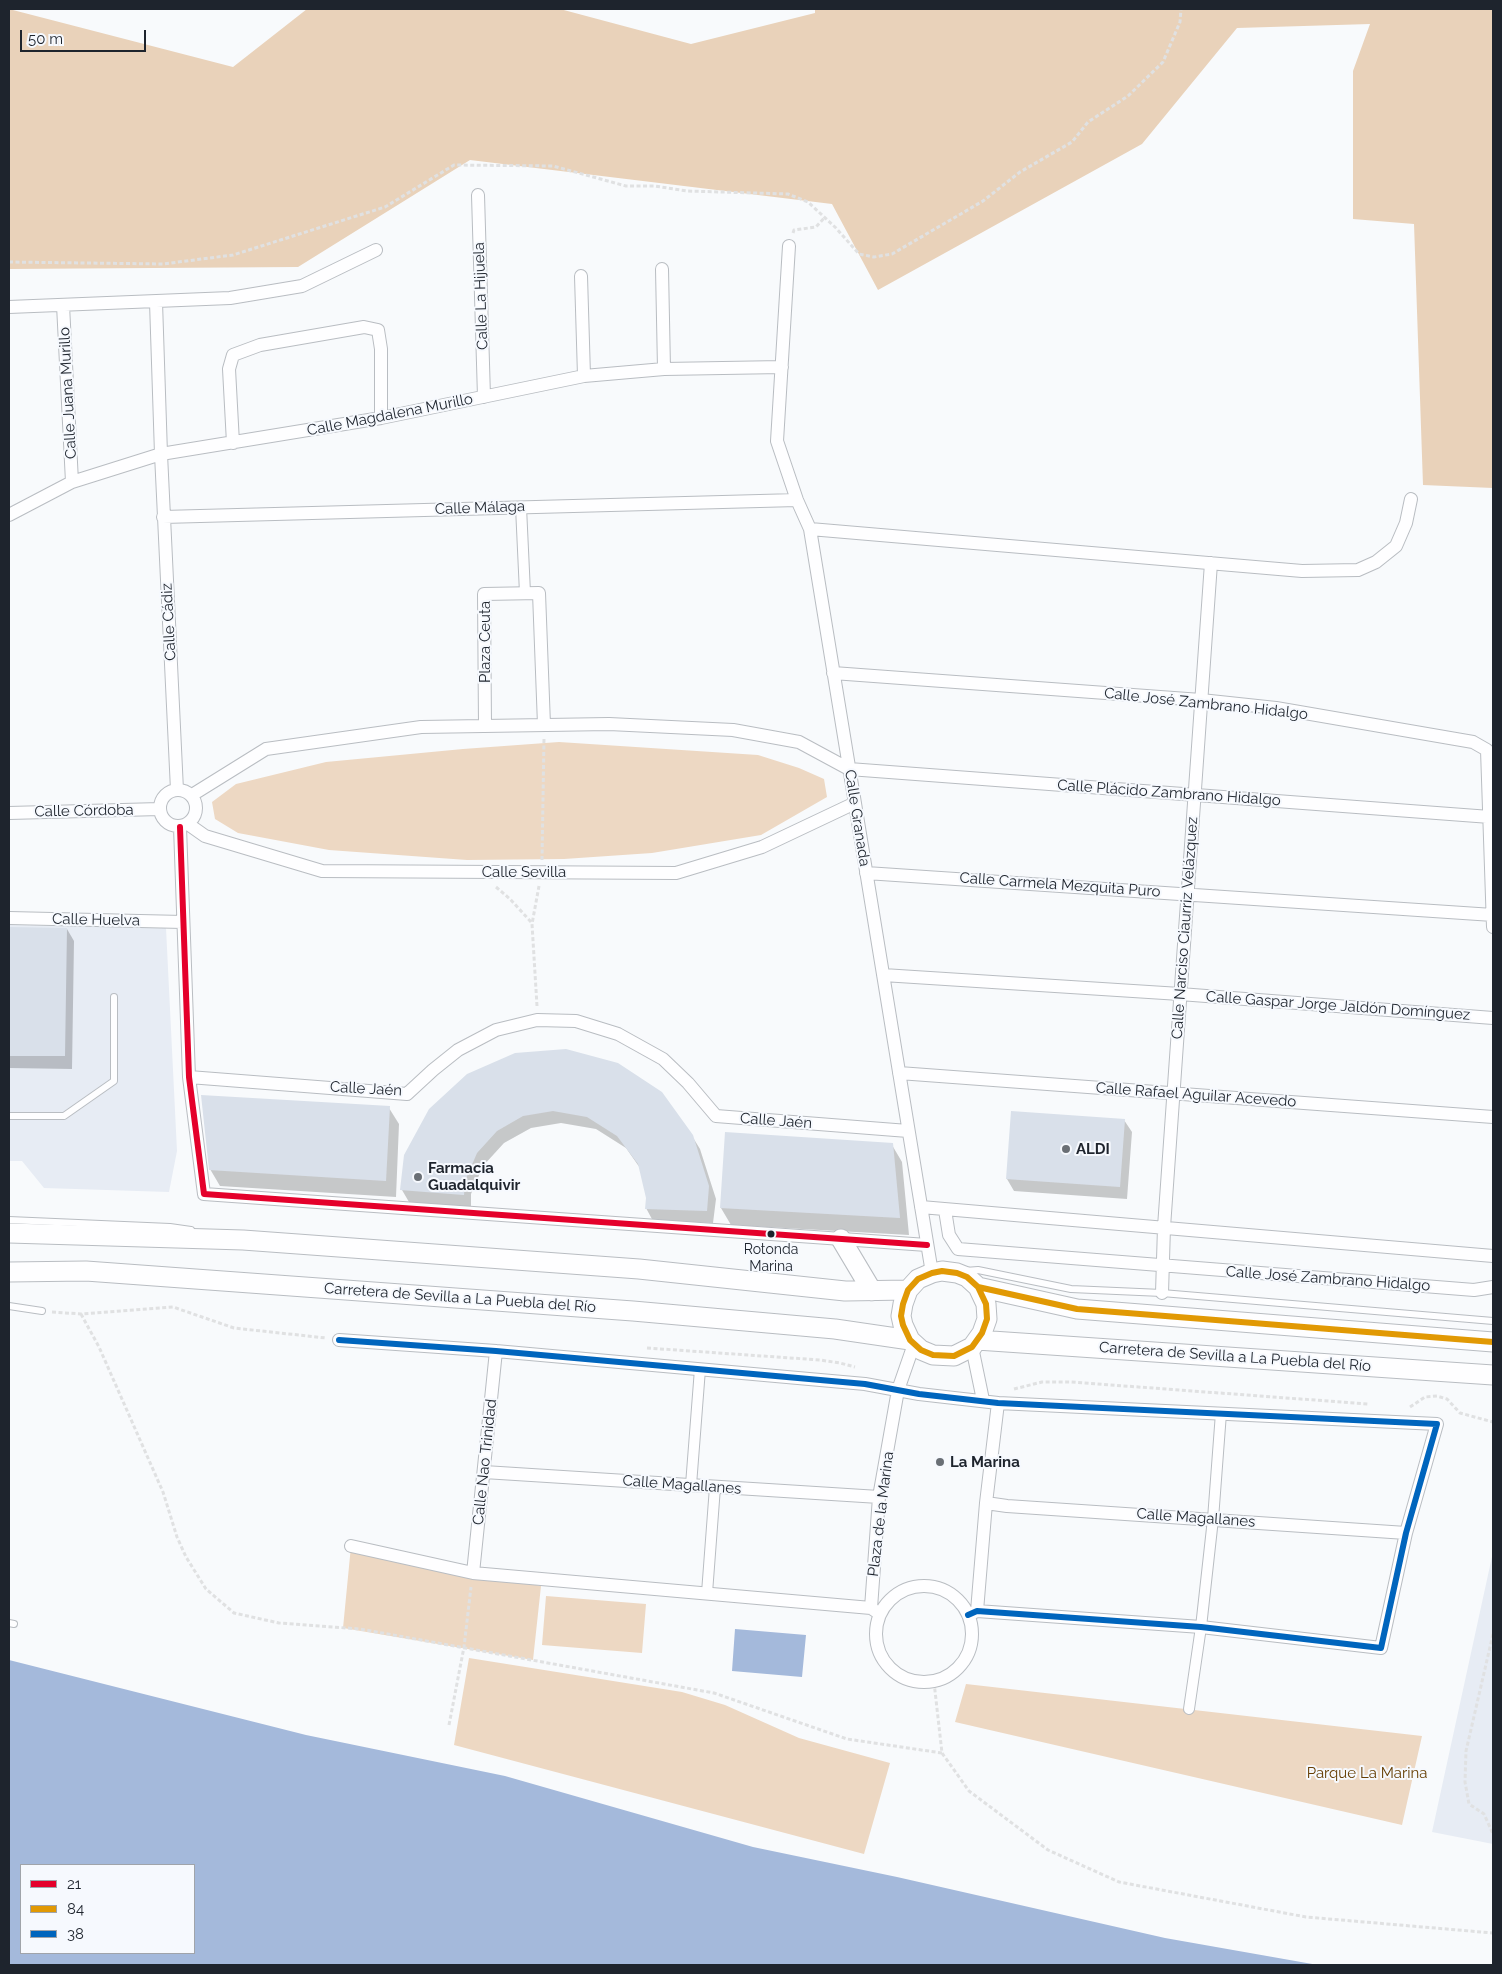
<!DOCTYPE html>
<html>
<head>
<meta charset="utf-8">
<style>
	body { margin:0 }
	#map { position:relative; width:1502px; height:1974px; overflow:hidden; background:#f8fafc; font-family:Raleway,sans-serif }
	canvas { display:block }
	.frame { position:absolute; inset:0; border:10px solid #1e242d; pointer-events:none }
	.legend { position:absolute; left:20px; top:1864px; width:175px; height:90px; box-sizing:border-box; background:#f6f9fe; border:1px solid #a0a4aa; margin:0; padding:6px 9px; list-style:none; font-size:15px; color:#1e242d }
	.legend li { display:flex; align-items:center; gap:10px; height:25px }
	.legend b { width:25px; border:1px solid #a0a4aa }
	.scale { position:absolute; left:20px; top:30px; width:126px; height:22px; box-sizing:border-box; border:2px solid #1e242d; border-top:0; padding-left:6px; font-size:15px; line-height:18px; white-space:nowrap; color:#1e242d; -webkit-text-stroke:4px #f6f9fe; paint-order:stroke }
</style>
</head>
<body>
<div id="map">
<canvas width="1502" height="1974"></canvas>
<div class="frame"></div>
<ul class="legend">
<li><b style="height:6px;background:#e4002b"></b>21</li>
<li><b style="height:6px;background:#e19904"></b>84</li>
<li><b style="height:6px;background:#0065bd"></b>38</li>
</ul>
<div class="scale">50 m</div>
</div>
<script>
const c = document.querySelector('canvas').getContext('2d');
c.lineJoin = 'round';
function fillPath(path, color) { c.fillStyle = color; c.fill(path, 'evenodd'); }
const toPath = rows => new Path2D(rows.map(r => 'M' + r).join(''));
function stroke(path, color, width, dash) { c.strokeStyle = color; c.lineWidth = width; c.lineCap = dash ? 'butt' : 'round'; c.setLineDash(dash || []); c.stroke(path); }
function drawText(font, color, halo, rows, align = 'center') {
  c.font = font + ' Raleway,sans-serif'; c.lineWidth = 4; c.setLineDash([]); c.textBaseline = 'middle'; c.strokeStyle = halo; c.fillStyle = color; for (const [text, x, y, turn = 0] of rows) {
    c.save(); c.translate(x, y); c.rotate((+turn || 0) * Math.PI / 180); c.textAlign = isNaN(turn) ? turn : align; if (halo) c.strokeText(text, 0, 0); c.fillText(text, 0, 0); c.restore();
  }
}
fillPath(toPath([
	[9,925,166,928,177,1151,169,1192,44,1188,22,1161,9,1161],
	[1493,1552,1493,1844,1432,1832]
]), '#e7ecf4');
fillPath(toPath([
	[559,742,758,755,799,768,824,779,827,797,761,835,652,853,564,859,467,860,329,850,238,833,215,819,212,802,236,784,326,762,463,749],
	[351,1546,541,1586,533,1660,343,1628],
	[546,1596,646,1604,642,1653,542,1645],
	[469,1658,682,1692,725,1705,799,1738,890,1763,864,1854,454,1745],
	[966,1684,1422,1736,1402,1825,955,1722]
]), '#edd8c3');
fillPath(toPath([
	[9,9,233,67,307,9,560,9,691,44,815,13,815,9,1493,9,1493,488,1423,485,1414,224,1353,219,1353,71,1370,24,1237,28,1142,144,878,290,832,204,470,160,298,267,9,269]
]), '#e9d2ba');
fillPath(toPath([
	[735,1629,806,1635,802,1677,732,1671],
	[9,1660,306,1735,505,1776,753,1847,897,1877,1165,1938,1318,1965,9,1965],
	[21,1865,194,1865,194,1953,21,1953]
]), '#a4b9db');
fillPath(toPath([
	[9,928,67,929,74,941,72,1069,9,1068],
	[468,1075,692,1136,700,1149,716,1199,713,1223,653,1221,646,1208,648,1198,640,1168,626,1148,596,1129,561,1123,531,1128,504,1143,483,1166,471,1194,471,1207,409,1202,402,1190],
	[389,1108,399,1124,396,1197,220,1186,210,1169],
	[1124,1120,1132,1132,1127,1199,1014,1191,1007,1179],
	[892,1145,902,1162,909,1235,731,1225,721,1208]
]), '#0003');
fillPath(toPath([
	[9,927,67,928,65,1056,9,1056],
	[566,1049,618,1063,662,1092,693,1135,709,1186,707,1211,645,1209,646,1198,638,1164,617,1136,587,1117,553,1111,523,1116,497,1131,477,1153,465,1181,464,1195,400,1190,404,1155,429,1109,467,1074,515,1053],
	[201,1095,390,1106,386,1181,209,1170],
	[1011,1111,1125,1119,1120,1187,1006,1179],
	[725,1132,893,1143,900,1218,720,1208]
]), '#d9e0ea');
const service = toPath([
	[9,1116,64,1116,114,1081,114,997],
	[9,1220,170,1227,191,1230],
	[965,1271,978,1270,1071,1289,1162,1293,1493,1321],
	[9,1306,42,1311],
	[9,1623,14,1624]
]);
const pedestrian = toPath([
	[521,507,525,593],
	[691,1485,700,1369],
	[707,1593,715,1487],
	[1189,1709,1201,1627,1213,1519,1221,1413]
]);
const minor = toPath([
	[478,195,484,397],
	[789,246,777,441,797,500,810,529,932,1273],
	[662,269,664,369],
	[581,276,584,376],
	[156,302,161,454,177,790],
	[63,305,72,482],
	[9,307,230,298,302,286,376,250],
	[233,443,229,369,233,355,260,345,364,327,378,330,381,349,381,418],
	[9,515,72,482,161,454,381,418,584,376,664,369,782,367],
	[163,517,797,500],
	[810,529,1302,571,1358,570,1376,562,1396,546,1406,523,1411,499],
	[833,673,1201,700,1276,708,1473,742,1487,750,1493,927],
	[485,726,484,594,539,593,544,725],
	'160 808a18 18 0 1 1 36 0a18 18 0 1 1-36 0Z',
	[192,795,266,749,421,727,609,724,733,730,799,742,849,769,1490,817],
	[9,813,160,809],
	[188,824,205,836,322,871,676,873,762,847,855,803],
	[180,827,189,1077,204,1194,927,1245],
	[866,873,1493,915],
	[9,918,183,922],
	[883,975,1180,994,1493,1018],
	[899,1073,1493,1117],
	[189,1077,407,1094,433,1070,458,1050,496,1030,537,1020,576,1021,618,1034,663,1059,688,1083,716,1116,908,1131],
	[921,1207,1493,1256],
	[945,1210,949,1235,958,1249,1474,1290,1493,1287],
	[1162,1293,1164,1227,1211,563],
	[339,1340,496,1351,865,1384,919,1394,998,1403,1437,1424,1406,1533,1381,1648,1201,1627,977,1611,968,1615],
	[972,1347,983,1400],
	[484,1472,879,1497],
	[986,1503,1007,1506,1406,1533],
	[351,1546,473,1573,871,1608,880,1614],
	[473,1573,496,1351],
	'876 1634a48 48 0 1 1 96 0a48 48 0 1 1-96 0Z',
	[871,1608,879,1497,898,1390,914,1344],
	[977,1611,986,1503,998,1403]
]);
const secondary = toPath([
	[9,1233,243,1240,639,1269,845,1291,908,1290],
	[841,1239,872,1291],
	[9,1272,86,1271,633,1311,835,1329,910,1340],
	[978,1287,986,1304,987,1319,982,1333,972,1347,954,1356,933,1355,921,1350,910,1340,903,1325,901,1316,903,1304,908,1290,918,1279,932,1273,942,1271,957,1273,967,1277,978,1287,1077,1309,1493,1342],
	[977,1340,1493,1375]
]);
stroke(service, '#b9bdc2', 8);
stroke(pedestrian, '#b9bdc2', 12);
stroke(minor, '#b9bdc2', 14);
stroke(secondary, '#b9bdc2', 21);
stroke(toPath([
	[793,233,794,230,816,227,825,217],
	[9,262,163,264,233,255,385,207,454,165,553,166,626,186,655,186,687,191,788,194,808,202,836,228,859,254,874,257,892,254,983,201,1020,172,1072,142,1088,122,1128,96,1163,62,1180,22,1181,9],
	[542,860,544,738],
	[496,887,510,899,532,923],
	[537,1006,532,924,539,886],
	[52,1312,81,1314,173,1307,234,1328,326,1338],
	[81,1314,99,1347,163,1492,177,1537,186,1557,206,1589,234,1613,279,1623,360,1629,714,1693,847,1739,942,1753],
	[647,1348,820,1360,840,1363,855,1367],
	[1014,1389,1042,1382,1071,1382,1368,1404],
	[1410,1407,1425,1397,1437,1396,1447,1399,1460,1413,1493,1422],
	[1493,1634,1466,1751,1465,1782,1469,1804,1484,1814,1493,1834],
	[934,1682,942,1753,969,1791,1048,1850,1119,1882,1306,1917,1493,1933],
	[449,1725,464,1647,471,1587]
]), '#e0e1e2', 3, [4, 2.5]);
stroke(service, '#fefeff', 6);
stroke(pedestrian, '#fefeff', 10);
stroke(minor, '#fefeff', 12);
stroke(secondary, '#fefeff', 19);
stroke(toPath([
	[180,827,189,1077,204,1194,927,1245]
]), '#e4002b', 6);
stroke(toPath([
	[978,1287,986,1304,987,1319,982,1333,972,1347,954,1356,933,1355,921,1350,910,1340,903,1325,901,1316,903,1304,908,1290,918,1279,932,1273,942,1271,957,1273,967,1277,978,1287,1077,1309,1493,1342]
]), '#e19904', 6);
stroke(toPath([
	[339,1340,496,1351,865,1384,919,1394,998,1403,1437,1424,1406,1533,1381,1648,1201,1627,977,1611,968,1615]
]), '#0065bd', 6);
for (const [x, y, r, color] of [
	[1066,1149,5,"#6a6f75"],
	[418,1177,5,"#6a6f75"],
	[771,1234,4.5,"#1e242d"],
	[940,1462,5,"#6a6f75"]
]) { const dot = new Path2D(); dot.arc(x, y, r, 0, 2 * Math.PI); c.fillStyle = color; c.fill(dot); stroke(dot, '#f6f9fe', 2); }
drawText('14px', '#1e242d', '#f6f9fe', [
	["Rotonda",771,1250],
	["Marina",771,1267]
]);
drawText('15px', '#1e242d', '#f6f9fe', [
	["Calle La Hijuela",481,296,-92],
	["Calle Juana Murillo",68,393,-93],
	["Calle Magdalena Murillo",390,415,-11],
	["Calle Málaga",480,508,-2],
	["Calle Cádiz",169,622,-93],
	["Plaza Ceuta",485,642,-90],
	["Calle José Zambrano Hidalgo",1206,704,6],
	["Calle Plácido Zambrano Hidalgo",1169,793,4],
	["Calle Córdoba",84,811,-1],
	["Calle Granada",857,818,81],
	["Calle Sevilla",524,872],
	["Calle Carmela Mezquita Puro",1060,885,4],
	["Calle Huelva",96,920,1],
	["Calle Narciso Ciaurriz Velázquez",1185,928,-86],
	["Calle Gaspar Jorge Jaldón Domínguez",1338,1006,4],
	["Calle Jaén",366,1089,3],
	["Calle Rafael Aguilar Acevedo",1196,1095,4],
	["Calle Jaén",776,1121,4],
	["Calle José Zambrano Hidalgo",1328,1279,4],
	["Carretera de Sevilla a La Puebla del Río",460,1298,4],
	["Carretera de Sevilla a La Puebla del Río",1235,1357,4],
	["Calle Nao Trinidad",485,1462,-84],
	["Calle Magallanes",682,1485,4],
	["Plaza de la Marina",881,1514,-83],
	["Calle Magallanes",1196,1518,4]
]);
drawText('bold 15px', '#1e242d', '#f6f9fe', [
	["ALDI",1076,1149],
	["Farmacia",428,1168],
	["Guadalquivir",428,1185],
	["La Marina",950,1462]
], 'left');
drawText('15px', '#663e03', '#f6f9fe', [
	["Parque La Marina",1367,1773]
]);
</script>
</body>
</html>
